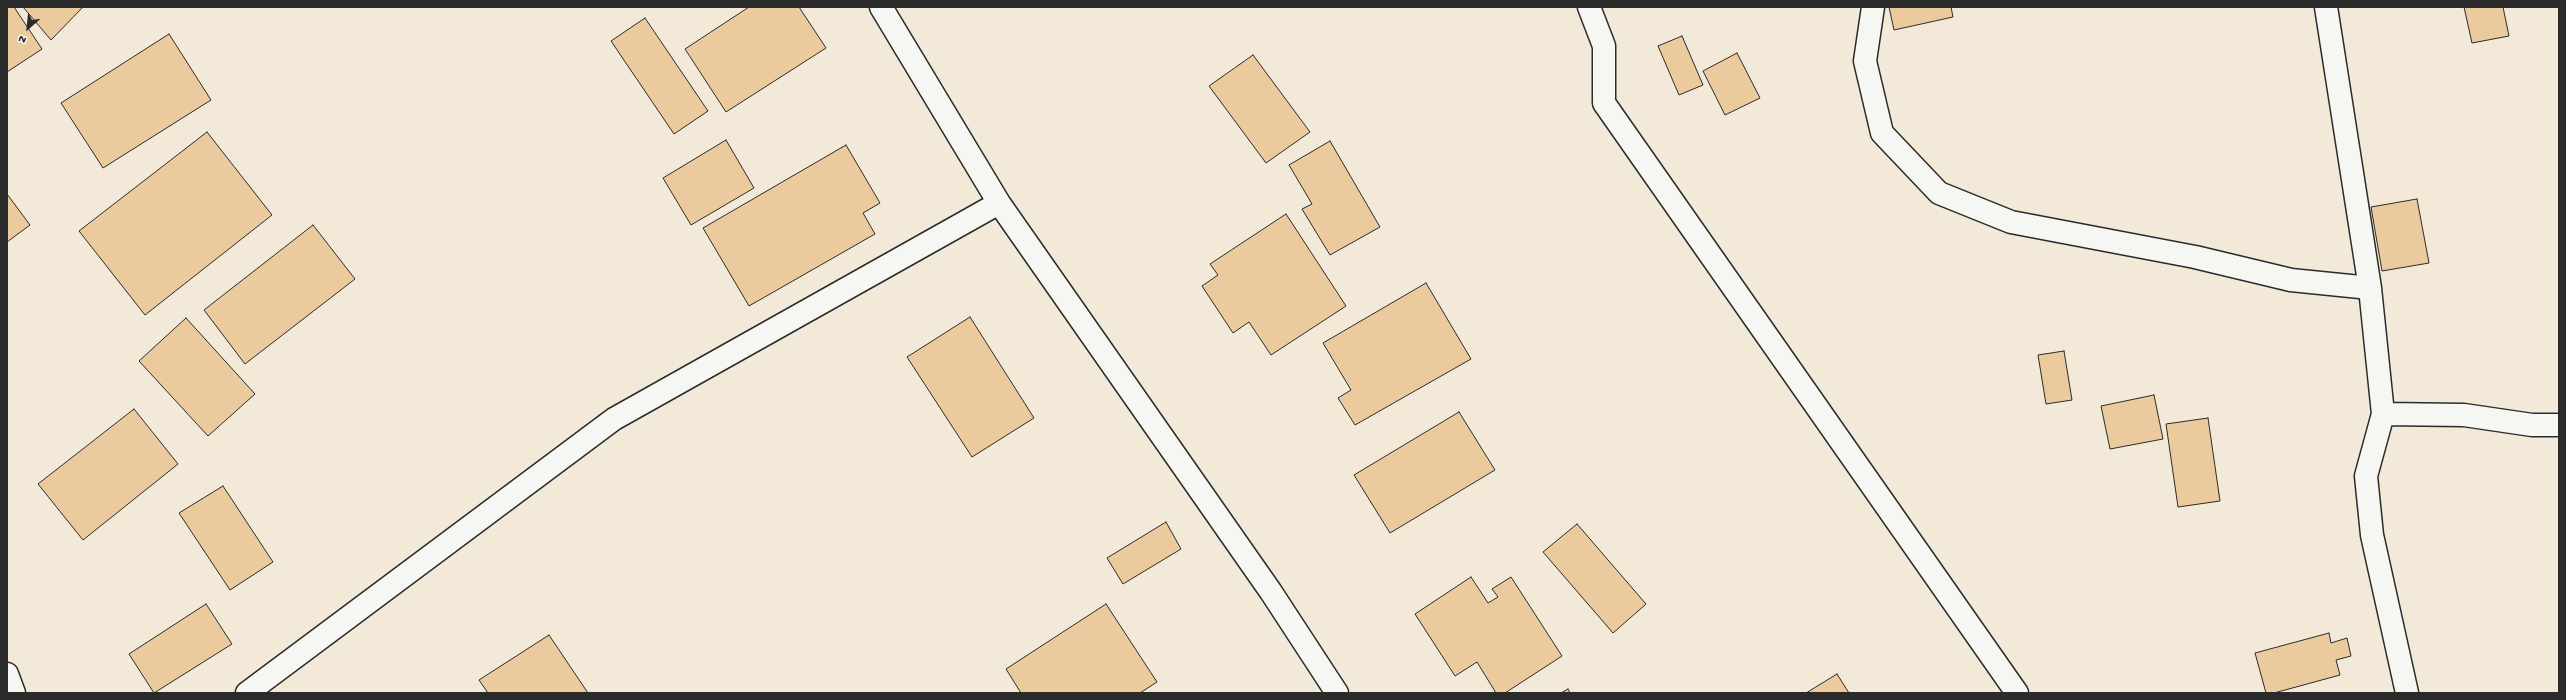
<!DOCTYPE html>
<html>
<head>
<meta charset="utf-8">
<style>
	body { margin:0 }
	#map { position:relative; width:2566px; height:700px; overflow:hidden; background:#f3e9d8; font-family:"Gochi Hand",sans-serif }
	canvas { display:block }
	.frame { position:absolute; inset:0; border:8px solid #2b2b2b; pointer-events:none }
	.north { position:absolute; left:8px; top:8px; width:40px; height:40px; -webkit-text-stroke:3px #f6f6f2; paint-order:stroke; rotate:207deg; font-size:11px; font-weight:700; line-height:16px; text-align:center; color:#2b2b2b }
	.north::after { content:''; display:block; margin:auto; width:14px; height:18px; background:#2b2b2b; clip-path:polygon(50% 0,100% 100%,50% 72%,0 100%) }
</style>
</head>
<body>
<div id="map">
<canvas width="2566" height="700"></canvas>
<div class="frame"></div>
<div class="north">N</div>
</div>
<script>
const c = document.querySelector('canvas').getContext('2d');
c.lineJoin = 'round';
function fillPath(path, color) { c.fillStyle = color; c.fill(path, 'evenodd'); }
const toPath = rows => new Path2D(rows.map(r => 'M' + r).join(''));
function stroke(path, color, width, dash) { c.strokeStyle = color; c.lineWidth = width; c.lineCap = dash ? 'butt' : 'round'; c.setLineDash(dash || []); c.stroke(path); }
const building = toPath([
	[7,7,14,7,42,49,7,72,7,7],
	[23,7,83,7,51,40,23,7],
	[749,7,799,7,826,48,726,112,685,49,749,7],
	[1889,7,1951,7,1953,17,1894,30,1889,7],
	[2464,7,2503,7,2509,36,2472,43,2464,7],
	[645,18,708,111,674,134,611,41,645,18],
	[169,34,211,100,103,168,61,103,169,34],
	[1682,36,1703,85,1679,95,1658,46,1682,36],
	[1737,53,1760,98,1725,115,1703,71,1737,53],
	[1253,55,1310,132,1266,163,1209,86,1253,55],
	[207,132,272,215,145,315,79,231,207,132],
	[726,140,754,188,691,225,663,178,726,140],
	[1330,141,1380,227,1330,255,1302,209,1312,204,1289,165,1330,141],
	[846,145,880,203,863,213,875,234,749,306,703,228,846,145],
	[7,194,30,225,7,242,7,194],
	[2417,199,2429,263,2382,271,2371,207,2417,199],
	[1286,214,1346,306,1271,355,1249,322,1233,333,1202,286,1218,275,1210,264,1286,214],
	[313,225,355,279,245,364,204,310,313,225],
	[1426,283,1471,359,1355,425,1338,398,1351,390,1323,343,1426,283],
	[970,317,1034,418,972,457,907,357,970,317],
	[186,318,255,394,208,436,139,361,186,318],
	[2064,351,2072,400,2046,404,2038,355,2064,351],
	[2154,395,2163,439,2110,449,2101,406,2154,395],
	[134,409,178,464,83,540,38,484,134,409],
	[1459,412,1495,470,1390,533,1354,475,1459,412],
	[2208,418,2220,501,2178,507,2166,424,2208,418],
	[223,486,273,562,230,590,179,513,223,486],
	[1166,522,1181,549,1123,584,1107,558,1166,522],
	[1577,524,1646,604,1613,633,1543,552,1577,524],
	[1471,577,1488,603,1498,597,1492,589,1511,577,1562,656,1505,693,1496,693,1477,662,1455,676,1415,614,1471,577],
	[206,604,232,644,154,693,129,654,206,604],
	[1106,604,1157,682,1140,693,1021,693,1006,669,1106,604],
	[2329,633,2331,643,2347,638,2351,656,2336,660,2340,675,2274,693,2266,693,2255,653,2329,633],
	[549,635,588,693,488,693,479,680,549,635],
	[1837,674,1849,693,1806,693,1837,674],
	[1568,689,1570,693,1561,693,1568,689]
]);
fillPath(building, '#ebca9d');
stroke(building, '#2b2b2b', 1);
const minor = toPath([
	[881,7,999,203,1271,592,1337,693],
	[1589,7,1604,46,1604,103,2017,693],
	[1873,7,1865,61,1882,133,1939,193,2011,222,2195,257,2291,280,2370,288],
	[2326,7,2370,288,2383,414,2366,476,2372,535,2407,693],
	[2383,414,2464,415,2532,425,2559,425],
	[7,674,14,693],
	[247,693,614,419,999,203]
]);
stroke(minor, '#2b2b2b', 25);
stroke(minor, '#f6f6f2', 22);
</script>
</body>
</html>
